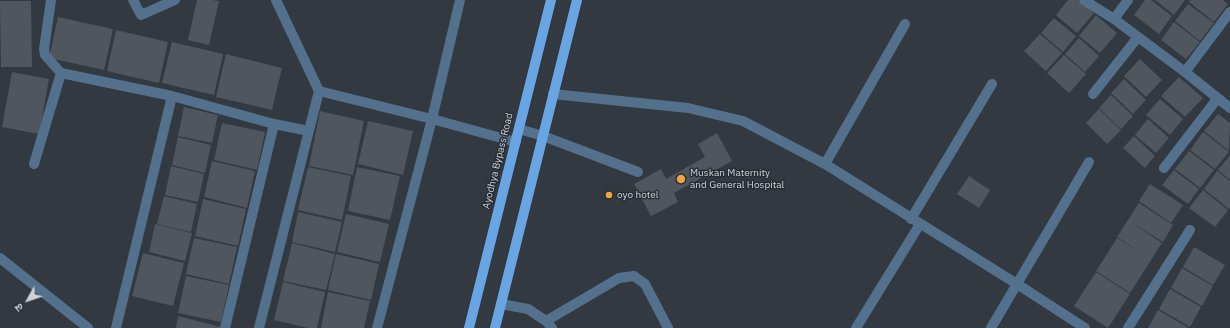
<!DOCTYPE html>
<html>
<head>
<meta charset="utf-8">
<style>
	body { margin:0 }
	#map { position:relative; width:1230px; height:328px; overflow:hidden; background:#323940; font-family:"IBM Plex Sans","Noto Sans Devanagari",sans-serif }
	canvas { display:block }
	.north { position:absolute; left:8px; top:280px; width:40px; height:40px; -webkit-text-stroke:3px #282e35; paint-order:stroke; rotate:230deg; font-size:11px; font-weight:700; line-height:16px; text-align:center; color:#ced2d7 }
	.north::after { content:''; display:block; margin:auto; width:14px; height:18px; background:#ced2d7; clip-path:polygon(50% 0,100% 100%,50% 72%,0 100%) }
</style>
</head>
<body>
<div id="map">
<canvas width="1230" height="328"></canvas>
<div class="north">उ</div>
</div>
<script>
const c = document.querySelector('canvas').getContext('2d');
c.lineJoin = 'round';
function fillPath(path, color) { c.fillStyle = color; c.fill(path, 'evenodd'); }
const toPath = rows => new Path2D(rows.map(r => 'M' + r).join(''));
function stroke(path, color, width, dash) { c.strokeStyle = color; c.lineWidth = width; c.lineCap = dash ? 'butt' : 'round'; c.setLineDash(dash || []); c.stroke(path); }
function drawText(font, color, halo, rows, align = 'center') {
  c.font = font + ' "IBM Plex Sans",sans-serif'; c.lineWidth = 3; c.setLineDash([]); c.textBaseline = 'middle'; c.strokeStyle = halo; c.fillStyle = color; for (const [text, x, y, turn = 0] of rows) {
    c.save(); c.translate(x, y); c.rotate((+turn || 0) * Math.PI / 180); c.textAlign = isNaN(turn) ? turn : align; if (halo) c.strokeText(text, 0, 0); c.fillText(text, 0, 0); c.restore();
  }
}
fillPath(toPath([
	[197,0,212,0,219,1,209,45,188,40],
	[1068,0,1078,0,1094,13,1077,33,1056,15],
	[1145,0,1151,0,1172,16,1159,34,1134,15],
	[1155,0,1185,0,1174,15],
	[1191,0,1223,0,1228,4,1214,22,1189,2],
	[0,1,31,1,32,67,1,67],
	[1188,4,1214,23,1200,41,1175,21],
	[1096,15,1117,33,1100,53,1079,36],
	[58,17,113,29,104,70,49,58],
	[1054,18,1076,36,1063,52,1041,33],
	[1174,22,1200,42,1186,59,1161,40],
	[116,30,168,42,159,83,107,71],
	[1040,34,1062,53,1046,71,1024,51],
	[1079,38,1099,56,1085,72,1065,54],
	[172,42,223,54,214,95,162,83],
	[226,54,282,68,272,110,216,97],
	[1064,55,1086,74,1069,93,1047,73],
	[1140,59,1162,80,1146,97,1124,76],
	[12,72,49,79,39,134,2,127],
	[1179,77,1203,98,1185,117,1161,96],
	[1124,79,1146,100,1133,114,1111,93],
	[1111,95,1133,116,1121,129,1099,108],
	[1160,99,1183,119,1170,135,1146,115],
	[184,107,218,115,212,143,178,136],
	[1099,109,1121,130,1107,144,1086,123],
	[320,111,364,121,353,175,309,166],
	[1218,114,1230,123,1229,151,1204,131],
	[1148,119,1169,138,1156,153,1135,135],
	[368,121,413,131,403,175,358,164],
	[222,123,265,132,257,170,214,160],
	[1203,132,1229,152,1215,169,1190,150],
	[717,133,732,161,674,193,678,202,651,216,634,184,661,169,666,179,705,157,698,144],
	[1134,136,1155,156,1145,168,1123,148],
	[178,137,211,145,205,173,172,165],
	[1189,151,1214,170,1200,188,1175,169],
	[1230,155,1230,180,1218,170],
	[212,161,255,171,247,208,204,197],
	[171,166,204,174,198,202,165,195],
	[308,167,351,176,342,220,298,210],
	[357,167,400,176,390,220,348,211],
	[1174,170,1199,189,1188,204,1162,185],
	[1217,171,1230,181,1230,207,1229,209,1204,189],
	[969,176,990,190,979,208,957,194],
	[1150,184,1183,205,1171,223,1139,201],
	[1203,190,1228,210,1215,227,1189,208],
	[164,196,197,204,191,232,157,224],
	[203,199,246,209,238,246,195,236],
	[1139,203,1173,225,1163,242,1131,222,1162,243,1130,293,1096,271,1107,254,1129,268,1107,254,1117,238,1140,252,1117,237],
	[298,212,342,222,335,252,292,242],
	[346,214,389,224,380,262,337,252],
	[155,224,192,233,185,261,149,252],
	[194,238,237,247,229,284,186,274],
	[292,243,335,254,326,290,283,281],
	[1194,247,1225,265,1213,285,1183,267],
	[143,253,184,263,173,306,132,296],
	[336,254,379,264,371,300,328,290],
	[1182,268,1213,286,1202,306,1171,288],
	[1096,272,1130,294,1119,311,1085,289],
	[186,276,229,285,221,322,178,313],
	[283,282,325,292,317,328,308,328,274,320],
	[1085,289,1119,311,1108,328,1074,306],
	[1170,289,1201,307,1190,327,1159,309],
	[328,292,370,301,364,328,321,328],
	[1158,310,1189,328,1148,328],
	[178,316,221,327,221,328,176,328]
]), '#4f565e');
stroke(toPath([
	[51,0,44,49,45,55,61,73,172,96,274,124,309,131],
	[133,0,141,15,175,0],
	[1084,0,1114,19,1185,72,1230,108],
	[1114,19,1128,0],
	[1185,72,1230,12],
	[319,91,432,119,516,142],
	[553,94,688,108,743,121,825,164,1017,284,1085,328],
	[1093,94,1138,37],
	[519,129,543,136,638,172],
	[34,164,61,73],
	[825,164,905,24],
	[1164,168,1217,99],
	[911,219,992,84],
	[0,258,88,328],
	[501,304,528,309,546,321,552,328],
	[546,321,619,278,634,276,645,284,668,328],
	[116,328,172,96],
	[225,328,274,124],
	[259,328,319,91,276,0],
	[377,328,432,119,460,0],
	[856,328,920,224],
	[991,328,1089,162],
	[1128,328,1190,230]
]), '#53708d', 10);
stroke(toPath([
	[469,328,551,0],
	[495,328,577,0]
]), '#69a5e2', 10);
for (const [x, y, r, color] of [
	[681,179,5,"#f1a540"],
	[609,195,4,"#f1a540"]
]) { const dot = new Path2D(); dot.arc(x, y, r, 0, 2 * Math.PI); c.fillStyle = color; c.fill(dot); stroke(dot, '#282e35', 1.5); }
drawText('10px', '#ced2d7', '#282e35', [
	["Ayodhya Bypass Road",498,161,-76]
]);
drawText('10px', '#ced2d7', '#282e35', [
	["Muskan Maternity",690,173],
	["and General Hospital",690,185],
	["oyo hotel",617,195]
], 'left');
</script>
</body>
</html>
